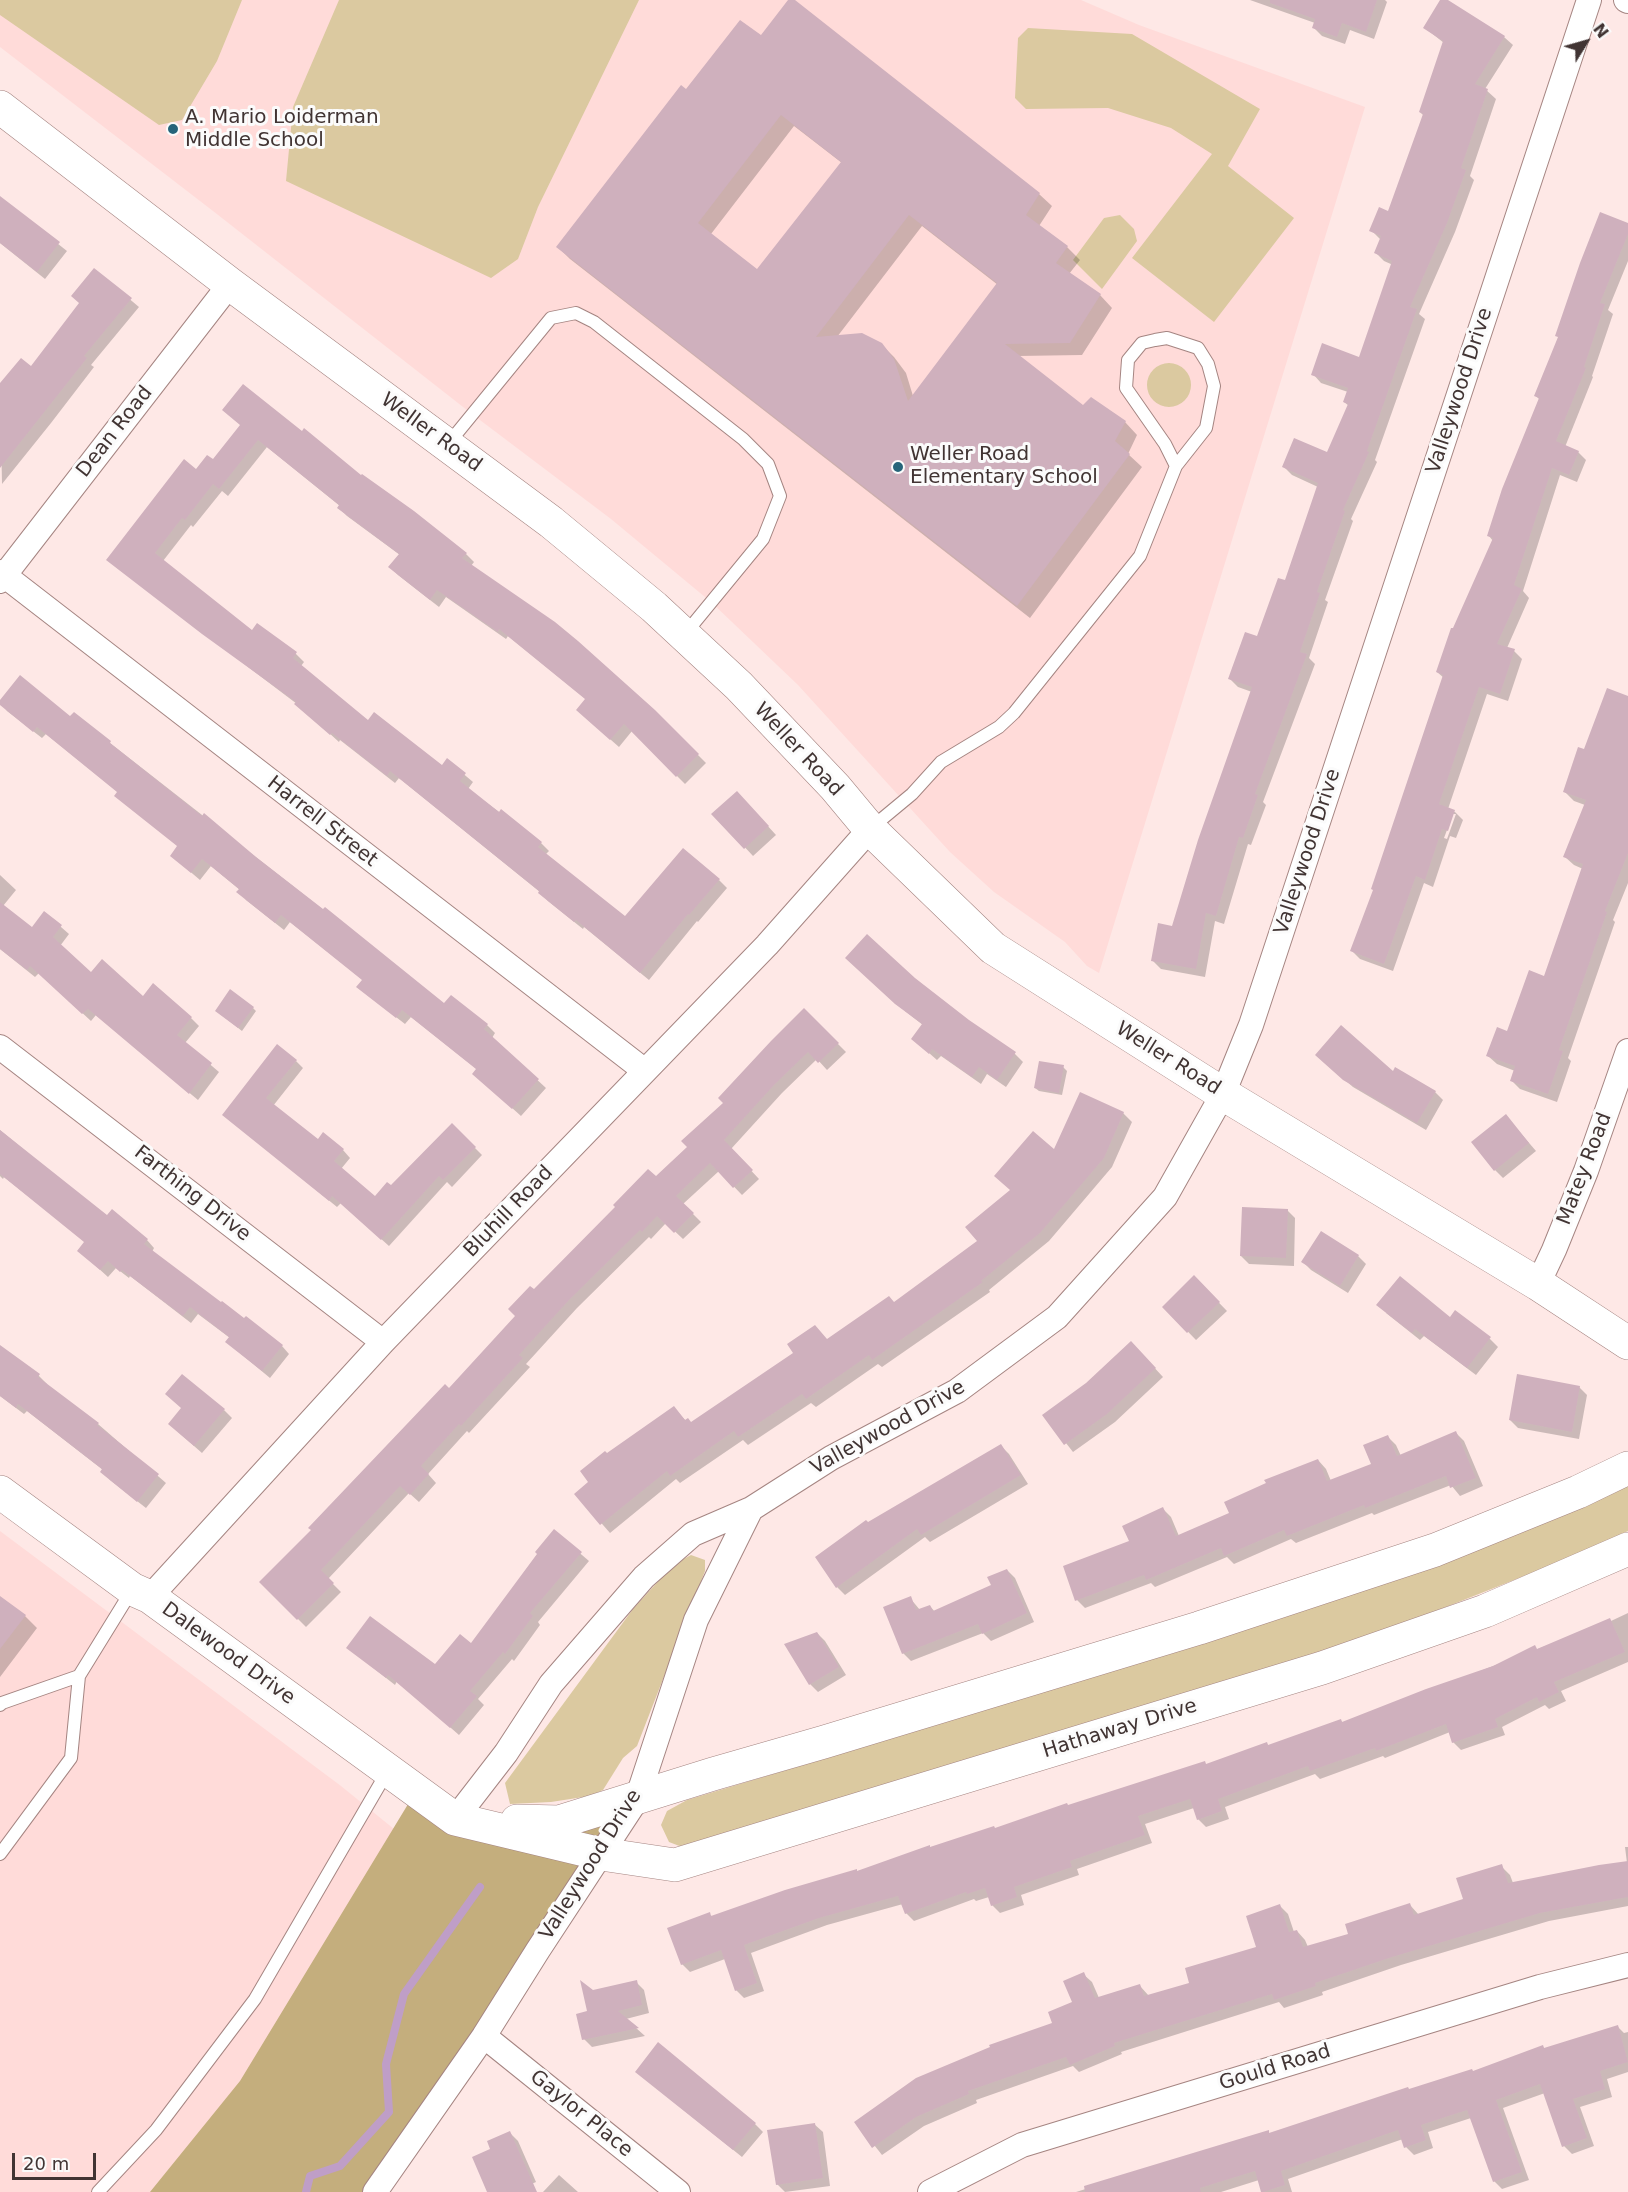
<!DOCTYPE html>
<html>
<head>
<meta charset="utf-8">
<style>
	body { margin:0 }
	#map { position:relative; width:1628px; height:2192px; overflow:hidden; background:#fee8e6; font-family:"DejaVu Sans",sans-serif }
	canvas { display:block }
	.north { position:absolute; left:1556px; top:12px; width:60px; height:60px; -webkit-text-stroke:4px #fbfbfb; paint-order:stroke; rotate:53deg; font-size:16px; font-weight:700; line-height:24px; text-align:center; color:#413433 }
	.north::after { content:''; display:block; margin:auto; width:21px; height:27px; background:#413433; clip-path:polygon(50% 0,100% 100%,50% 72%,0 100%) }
	.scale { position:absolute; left:12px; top:2153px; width:84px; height:27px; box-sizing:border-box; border:3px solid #413433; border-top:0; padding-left:8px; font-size:18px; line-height:21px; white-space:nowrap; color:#413433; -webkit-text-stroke:4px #fbfbfb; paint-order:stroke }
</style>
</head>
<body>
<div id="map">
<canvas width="1628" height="2192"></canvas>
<div class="north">N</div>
<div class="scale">20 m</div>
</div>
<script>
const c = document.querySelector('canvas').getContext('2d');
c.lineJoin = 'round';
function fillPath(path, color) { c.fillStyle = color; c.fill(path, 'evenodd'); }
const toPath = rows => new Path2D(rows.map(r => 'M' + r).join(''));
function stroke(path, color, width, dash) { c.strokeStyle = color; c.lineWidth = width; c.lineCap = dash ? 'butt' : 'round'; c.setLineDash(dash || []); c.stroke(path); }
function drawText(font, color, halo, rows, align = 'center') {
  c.font = font + ' "DejaVu Sans",sans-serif'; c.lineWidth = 6; c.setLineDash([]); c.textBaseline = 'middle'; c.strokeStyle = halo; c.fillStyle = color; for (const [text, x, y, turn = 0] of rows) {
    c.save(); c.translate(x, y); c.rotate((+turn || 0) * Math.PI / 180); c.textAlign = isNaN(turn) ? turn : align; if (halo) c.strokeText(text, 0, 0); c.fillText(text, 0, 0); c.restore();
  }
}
fillPath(toPath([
	[0,0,1081,0,1139,25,1365,107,1099,973,1087,966,1065,942,994,892,950,852,798,685,711,602,611,519,472,414,213,211,0,47],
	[0,1531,341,1786,410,1842,242,2192,0,2192]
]), '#ffdbd9');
fillPath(toPath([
	[0,0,242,0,217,61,182,120,159,125,0,15],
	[339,0,639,0,538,207,518,259,491,278,286,181,293,107],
	[1028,28,1132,34,1260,109,1228,166,1294,218,1214,322,1132,258,1212,154,1171,128,1108,108,1026,109,1015,98,1018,38],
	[1120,215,1134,229,1137,241,1102,289,1073,260,1104,218],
	'1147 385a22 22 0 1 1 44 0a22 22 0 1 1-44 0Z',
	[1628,1485,1628,1531,1562,1561,1393,1628,1256,1672,682,1847,669,1842,661,1825,667,1811,687,1800,1024,1698],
	[691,1555,705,1560,705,1571,637,1746,623,1758,603,1790,590,1796,551,1802,510,1804,505,1783,633,1609,673,1565]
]), '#dbc9a0');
fillPath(toPath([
	[416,1791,455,1819,637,1799,375,2192,150,2192,240,2081]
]), '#c4ae7d');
fillPath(toPath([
	[789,0,792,0,1039,194,1052,206,1039,226,1067,247,1080,260,1069,274,1100,295,1112,308,1082,355,1018,356,1083,407,1125,422,1137,435,1128,454,1142,467,1030,618,570,259,558,247,686,91,761,37],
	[794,126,842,163,757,271,711,234],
	[922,226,998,285,913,396,906,373,894,357,881,344,837,337],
	[1250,0,1385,0,1387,2,1374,39,1350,30,1345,44,1322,36,1314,28,1315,23],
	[1442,0,1446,0,1504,37,1513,45,1485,89,1496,99,1470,176,1474,180,1455,232,1419,314,1425,319,1375,460,1377,462,1351,519,1353,521,1325,600,1328,602,1309,658,1315,664,1263,802,1266,805,1251,845,1248,844,1224,924,1215,921,1205,977,1161,969,1152,960,1173,928,1252,692,1238,687,1229,678,1258,638,1286,582,1318,487,1292,475,1284,467,1327,454,1349,406,1344,402,1348,392,1321,383,1313,374,1360,358,1393,265,1384,261,1376,253,1381,240,1371,230,1389,213,1424,116,1420,112,1444,43,1425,28],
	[0,198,67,251,45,279,0,243],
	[1628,225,1628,261,1608,310,1613,314,1592,376,1593,377,1565,447,1578,452,1586,460,1577,482,1560,475,1523,591,1529,598,1507,648,1514,651,1522,659,1508,701,1487,694,1448,809,1455,812,1463,820,1456,838,1450,836,1433,887,1424,883,1393,971,1360,959,1352,951,1374,891,1444,678,1437,672,1493,541,1489,536,1540,400,1536,396],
	[1453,814,1456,814,1447,839,1444,838],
	[95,270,139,307,91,365,94,367,51,423,2,484,0,385,32,368,80,304],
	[242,426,362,477,466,554,474,562,471,566,654,711,706,763,685,784,632,731,619,747,586,718,587,700,508,636,506,639,446,597,439,607,398,575,390,567,400,555,347,516,339,508,340,506,267,447,228,496,222,491,193,527,191,525,163,561,252,632,258,625,296,654,304,662,301,666,368,722,442,767,447,760,473,782,468,789,541,843,549,851,545,855,626,918,719,880,727,888,698,922,697,921,649,980,584,927,583,929,548,901,540,892,399,778,395,783,340,740,339,742,297,704,116,567,197,471,213,461],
	[1628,697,1628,883,1613,920,1615,922,1568,1058,1571,1061,1557,1102,1520,1089,1511,1080,1515,1071,1497,1064,1488,1056,1508,1033,1545,977,1583,869,1574,865,1565,857,1585,805,1574,801,1565,792,1585,751],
	[0,702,71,718,110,743,445,1005,451,997,487,1025,495,1033,492,1038,546,1088,521,1116,482,1081,478,1070,411,1017,405,1024,366,994,363,980,290,922,284,930,246,900,240,890,211,866,200,880,180,863,179,847,119,793,46,734,42,738,7,711],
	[745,801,776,835,753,856,714,814],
	[0,875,16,890,3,906,32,929,45,913,69,934,60,946,92,974,191,1018,199,1026,185,1043,219,1072,198,1100,96,1015,91,1021,39,973,35,977,0,949],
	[915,980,968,1021,1015,1054,1023,1062,1006,1087,987,1074,981,1084,941,1056,937,1060,913,1039,923,1025,905,1011],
	[253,1008,256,1011,242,1031,220,1014],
	[804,1010,846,1052,827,1070,817,1059,782,1093,731,1149,759,1179,742,1195,719,1171,683,1204,701,1222,683,1239,666,1223,651,1239,649,1237,577,1308,526,1364,530,1367,469,1433,467,1431,428,1474,436,1483,419,1502,409,1493,328,1579,341,1592,306,1627,261,1582,449,1390,516,1316,535,1291,689,1147],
	[296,1061,303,1068,273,1106,318,1141,343,1150,350,1158,341,1169,375,1198,391,1188,452,1125,482,1155,452,1187,447,1182,389,1246,341,1203,337,1207,224,1115],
	[1325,1063,1393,1074,1435,1092,1443,1100,1426,1130,1353,1087],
	[1063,1067,1067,1071,1062,1095,1039,1091,1035,1088],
	[1123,1113,1132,1122,1112,1167,1049,1241,989,1290,990,1292,882,1367,878,1364,816,1407,811,1403,748,1445,743,1440,680,1483,676,1479,610,1533,576,1494,591,1482,607,1455,674,1408,686,1421,692,1424,828,1341,895,1303,979,1242,1054,1151],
	[1506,1116,1536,1151,1503,1178,1495,1170],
	[0,1130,107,1218,147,1240,154,1248,152,1252,221,1305,282,1346,289,1354,270,1378,235,1349,230,1338,198,1314,191,1323,130,1276,129,1278,116,1268,108,1277,87,1258,86,1242,4,1177,3,1179,0,1176],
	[1287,1210,1295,1218,1294,1266,1249,1264,1241,1256],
	[1358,1256,1366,1264,1348,1293,1311,1270,1303,1262],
	[1194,1277,1227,1311,1196,1340,1164,1307],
	[1386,1313,1450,1319,1490,1339,1498,1347,1476,1375,1424,1336,1420,1340],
	[0,1346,39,1376,47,1384,46,1385,98,1424,166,1483,146,1508,110,1480,103,1470,27,1411,24,1414,0,1396],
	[1139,1351,1163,1377,1115,1422,1073,1452,1044,1415],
	[1579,1387,1587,1395,1579,1439,1518,1428,1510,1420],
	[224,1410,232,1418,202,1453,178,1432],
	[1456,1433,1464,1441,1483,1486,1460,1496,1451,1485,1374,1515,1372,1513,1296,1543,1291,1539,1234,1564,1227,1557,1155,1587,1151,1583,1085,1608,1077,1600,1163,1509,1171,1517,1179,1536,1231,1514,1318,1460,1326,1469,1331,1481,1373,1465,1388,1437,1396,1445,1401,1456],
	[1001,1446,1009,1454,1028,1484,930,1542,925,1537,845,1595,837,1587,868,1524],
	[554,1531,589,1561,538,1622,540,1625,514,1661,512,1659,478,1699,484,1705,459,1735,397,1681,395,1685,348,1648,435,1666,471,1646],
	[1007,1570,1015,1578,1034,1622,991,1641,983,1633,911,1661,903,1653,910,1598,920,1610,930,1606,935,1612,993,1586],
	[0,1598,25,1616,37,1628,0,1677],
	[1628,1613,1628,1662,1561,1691,1566,1701,1549,1709,1545,1705,1502,1727,1505,1735,1461,1750,1453,1742,1450,1732,1385,1758,1383,1756,1320,1779,1315,1774,1225,1807,1229,1819,1206,1827,1198,1819,1194,1808,1145,1824,1152,1843,1077,1869,1079,1875,1021,1895,1024,1905,1000,1913,992,1905,989,1897,976,1901,974,1899,914,1921,906,1913,903,1904,827,1925,751,1953,764,1991,744,1998,736,1990,725,1959,690,1972,682,1964,709,1914,713,1917,931,1848,1207,1765,1267,1744,1269,1746,1341,1721,1344,1723,1611,1621],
	[817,1633,825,1641,846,1675,818,1692,810,1684],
	[1625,1847,1628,1847,1628,1906,1549,1921,1401,1965,1322,1992,1323,1995,1284,2008,1279,2002,1121,2052,1122,2054,1079,2072,1073,2066,976,2100,977,2103,924,2126,882,2155,856,2122,1054,2024,1074,2002,1083,1974,1092,1982,1099,1998,1140,1986,1149,1996,1191,1984,1258,1947,1280,1906,1288,1914,1294,1932,1297,1931,1305,1940,1308,1947,1350,1935,1410,1905,1419,1915,1465,1900,1501,1866,1510,1875,1513,1883,1627,1863],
	[636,1982,644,1990,649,2013,626,2019,645,2036,592,2047,584,2039,592,1992],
	[1618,2027,1624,2033,1628,2032,1628,2072,1607,2079,1612,2097,1580,2107,1594,2146,1572,2154,1564,2146,1545,2093,1503,2108,1529,2180,1502,2189,1494,2181,1471,2118,1428,2132,1433,2148,1414,2155,1406,2147,1403,2139,1288,2179,1292,2192,1263,2192,1259,2180,1221,2192,1076,2192,1268,2132,1271,2134,1473,2072,1543,2047,1545,2049],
	[645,2079,755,2124,763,2132,742,2157],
	[814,2124,823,2132,830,2186,785,2192,777,2184],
	[510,2133,518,2141,536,2182,514,2192,489,2192],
	[559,2175,578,2192,543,2192]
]), '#0003');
stroke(toPath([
	[306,2192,310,2176,340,2166,389,2112,386,2064,404,1994,480,1887]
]), '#bf9ec7', 8);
fillPath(toPath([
	[788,0,795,0,1040,193,1026,215,1068,246,1056,263,1101,294,1070,343,1005,344,1083,405,1091,397,1126,421,1115,441,1130,454,1017,606,556,247,681,85,686,89,740,20,761,35],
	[781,115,841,162,757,269,698,223],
	[909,215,997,283,908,401,894,359,882,343,862,333,816,337],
	[1270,0,1377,0,1366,32,1342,23,1337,37,1312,28,1315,19,1270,3],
	[1440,0,1448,0,1505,36,1475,84,1488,89,1461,168,1466,170,1447,223,1410,307,1417,309,1367,451,1369,452,1343,510,1345,511,1317,592,1320,593,1300,652,1307,654,1255,794,1258,795,1243,838,1239,837,1216,916,1206,913,1196,969,1151,961,1158,923,1172,926,1198,840,1252,687,1228,679,1245,632,1257,636,1278,578,1285,580,1318,483,1282,467,1294,438,1327,452,1348,404,1343,402,1348,388,1311,375,1322,343,1359,357,1392,261,1374,253,1381,236,1369,231,1379,207,1388,211,1423,114,1419,112,1443,41,1423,28],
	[0,196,60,242,37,272,0,243],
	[1600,212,1628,223,1628,234,1600,303,1605,304,1584,367,1586,368,1556,441,1579,451,1569,475,1552,468,1514,585,1522,589,1497,644,1515,649,1500,694,1479,687,1439,804,1455,810,1448,831,1442,829,1425,880,1416,876,1384,964,1350,951,1373,890,1371,889,1443,675,1436,672,1451,628,1453,628,1493,538,1487,536,1502,489,1539,398,1534,396,1558,337,1555,336,1580,263],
	[94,268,132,298,84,356,87,358,0,468,0,383,21,358,31,366,79,303,71,296],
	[243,384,302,431,304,428,361,475,362,474,414,511,467,553,462,558,555,622,578,641,655,710,699,754,676,777,624,724,610,740,576,710,585,699,499,629,498,632,437,590,430,600,388,567,399,554,337,508,339,505,258,440,219,489,213,484,185,520,182,518,155,553,252,630,257,623,297,652,293,658,368,720,374,712,442,765,447,758,466,773,460,781,499,812,501,809,542,842,538,847,625,916,683,848,720,879,689,915,688,914,640,973,576,920,574,922,538,893,539,891,390,771,387,776,332,733,330,735,294,704,296,702,202,634,106,560,184,459,196,469,207,455,213,459,240,425,222,410],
	[20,675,70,716,74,712,111,741,110,743,202,816,204,813,256,857,323,909,325,907,444,1003,451,995,488,1024,484,1029,539,1079,512,1109,472,1074,476,1069,402,1010,396,1018,356,987,362,980,281,915,275,923,236,892,239,889,202,859,191,873,170,856,177,846,114,796,117,792,37,727,33,732,0,705,0,700],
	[1607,688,1628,696,1628,853,1605,911,1607,912,1559,1050,1563,1051,1548,1094,1510,1081,1515,1066,1486,1056,1497,1027,1507,1031,1529,970,1544,976,1583,864,1563,857,1586,800,1563,792,1578,747,1584,749],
	[737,791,769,826,744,849,711,814],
	[0,902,32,927,44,911,62,925,53,937,91,972,102,959,143,996,153,983,192,1017,177,1035,212,1063,189,1094,88,1009,82,1014,30,966,27,970,0,949],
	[867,934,915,978,969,1020,1016,1052,997,1080,979,1067,972,1077,932,1049,929,1054,911,1039,922,1024,895,1004,845,958],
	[230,989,254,1007,238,1028,215,1011],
	[804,1008,839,1043,818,1063,808,1052,774,1085,724,1140,753,1170,733,1188,710,1163,676,1196,694,1213,674,1233,657,1216,642,1232,640,1230,569,1300,519,1355,523,1358,461,1426,459,1424,421,1466,429,1474,410,1495,400,1486,321,1570,334,1583,297,1620,259,1582,311,1530,308,1528,445,1384,449,1388,515,1316,508,1309,530,1286,534,1289,615,1207,613,1205,648,1169,656,1176,687,1147,681,1141,723,1103,718,1098,771,1041],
	[1341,1025,1393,1071,1395,1067,1436,1091,1417,1123,1343,1080,1315,1055],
	[277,1044,297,1060,266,1098,318,1139,323,1132,344,1149,334,1161,375,1196,387,1182,391,1185,452,1123,476,1147,443,1180,439,1176,381,1240,332,1196,329,1201,222,1115],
	[1039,1061,1064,1065,1059,1093,1034,1088],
	[1080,1092,1124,1112,1104,1158,1040,1233,981,1281,983,1282,872,1360,869,1355,806,1399,802,1394,738,1437,734,1431,670,1476,667,1471,600,1525,574,1494,588,1482,580,1471,605,1451,607,1453,674,1406,685,1420,688,1418,691,1422,793,1353,787,1344,815,1325,827,1339,889,1296,894,1302,977,1241,965,1227,1010,1190,994,1176,1033,1131,1054,1149],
	[1506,1114,1529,1143,1494,1171,1471,1142],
	[0,1130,107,1215,112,1209,148,1239,144,1244,221,1302,222,1301,244,1318,246,1316,283,1345,262,1371,225,1342,229,1337,190,1307,183,1316,122,1270,120,1272,108,1261,100,1270,77,1251,84,1242,0,1174],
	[1242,1207,1288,1209,1286,1258,1240,1256],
	[1321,1231,1359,1255,1340,1286,1301,1262],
	[1194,1275,1220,1302,1187,1333,1162,1307],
	[1400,1276,1450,1317,1455,1310,1491,1337,1467,1368,1415,1329,1412,1333,1376,1305],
	[1131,1341,1156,1368,1107,1414,1064,1445,1042,1415,1086,1383],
	[0,1345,40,1374,38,1377,99,1423,97,1425,159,1474,137,1502,100,1472,102,1469,18,1404,16,1408,0,1396],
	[182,1374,225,1409,194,1446,168,1424,181,1408,165,1394],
	[1517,1374,1580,1386,1572,1432,1509,1420],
	[1456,1431,1476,1478,1450,1488,1446,1476,1365,1508,1364,1505,1287,1536,1284,1530,1224,1556,1221,1548,1146,1580,1144,1575,1075,1601,1063,1566,1129,1541,1122,1526,1163,1507,1176,1536,1229,1513,1224,1502,1266,1483,1264,1480,1318,1459,1327,1481,1371,1464,1363,1445,1388,1435,1397,1456],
	[1001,1444,1021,1475,921,1535,917,1529,836,1588,815,1557,866,1520,868,1522],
	[554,1529,582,1552,530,1613,533,1616,505,1654,503,1652,470,1691,477,1696,450,1728,388,1675,386,1678,346,1648,370,1616,435,1664,460,1634,471,1643,537,1554,535,1552],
	[1007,1569,1027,1613,982,1634,978,1624,902,1654,883,1607,911,1596,916,1610,930,1605,933,1611,991,1585,987,1577],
	[0,1596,26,1615,0,1649],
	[1610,1618,1625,1652,1554,1682,1559,1692,1539,1702,1537,1697,1495,1719,1498,1727,1452,1743,1446,1724,1376,1751,1375,1748,1310,1771,1308,1766,1218,1799,1222,1811,1197,1820,1190,1799,1138,1816,1145,1835,1070,1861,1072,1867,1014,1887,1017,1897,991,1906,985,1888,967,1894,966,1892,905,1914,898,1896,819,1918,744,1945,757,1983,735,1991,721,1950,681,1965,667,1928,710,1912,711,1916,785,1890,857,1869,857,1871,930,1845,930,1847,994,1826,995,1828,1067,1803,1068,1805,1205,1761,1206,1764,1267,1742,1268,1745,1341,1719,1342,1722,1426,1689,1493,1666,1535,1645,1537,1649],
	[817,1632,839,1667,809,1685,784,1644],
	[1628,1861,1628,1897,1540,1913,1392,1957,1315,1983,1316,1986,1274,2000,1272,1994,1114,2043,1115,2046,1070,2065,1066,2057,968,2091,969,2094,916,2117,872,2148,854,2122,916,2078,990,2047,989,2045,1052,2023,1048,2012,1072,2002,1063,1981,1084,1972,1095,1998,1140,1984,1144,1996,1189,1983,1185,1968,1256,1947,1246,1916,1280,1904,1289,1932,1297,1930,1303,1947,1348,1934,1345,1924,1410,1903,1414,1915,1463,1899,1456,1878,1502,1864,1508,1883,1599,1865],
	[580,1980,593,1990,637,1980,642,2005,618,2011,639,2028,582,2040,576,2014,587,2011],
	[1618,2025,1628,2062,1600,2071,1605,2089,1573,2099,1587,2138,1562,2147,1540,2084,1496,2100,1522,2172,1493,2182,1467,2110,1421,2125,1426,2140,1404,2148,1398,2130,1281,2171,1285,2185,1263,2192,1261,2192,1255,2171,1200,2188,1201,2192,1085,2192,1084,2186,1269,2130,1269,2133,1408,2087,1409,2089,1472,2069,1473,2071,1543,2045,1544,2048],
	[658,2042,756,2123,733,2150,635,2072],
	[815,2123,823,2178,776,2185,767,2130],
	[510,2131,537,2192,487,2192,472,2157,490,2149,487,2141]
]), '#cfb0bd');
const lane = toPath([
	[448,444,551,318,576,313,594,322,743,439,768,464,780,496,763,539,685,634],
	[871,828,912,794,941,762,999,727,1014,713,1140,556,1176,466,1206,428,1214,386,1208,364,1198,348,1167,338,1155,340,1142,343,1128,360,1126,388,1165,444,1176,466],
	[0,1705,2,1703,79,1676],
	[0,1854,71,1758,79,1676,132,1590],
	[98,2192,156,2130,255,1999,387,1772]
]);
const street = toPath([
	[1626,0,1628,1],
	[0,572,645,1071],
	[0,581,230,284],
	[0,1047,383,1342],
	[1538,1284,1554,1250,1586,1171,1628,1051],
	[150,1597,383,1342,767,945,870,829],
	[455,1819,506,1753,551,1684,644,1577,693,1534,751,1509,831,1458,957,1391,1057,1317,1165,1197,1223,1094,1251,1025,1589,0],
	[484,2036,678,2192],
	[375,2192,484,2036,538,1950,637,1799,696,1620,751,1509],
	[930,2192,1022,2145,1540,1987,1628,1965]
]);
const secondary = toPath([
	[0,107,230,284,551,522,654,607,739,686,835,787,870,829,993,948,1223,1094,1538,1284,1628,1343],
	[0,1492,132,1589,150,1597,455,1819,601,1854,675,1865,1322,1668,1485,1611,1628,1549],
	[517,1821,559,1822,713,1774,824,1742,1199,1628,1435,1550,1578,1492,1628,1468]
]);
stroke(lane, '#a58582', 14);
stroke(street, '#a58582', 26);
stroke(secondary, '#a58582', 34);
stroke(lane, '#fff', 12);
stroke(street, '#fff', 24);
stroke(secondary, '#fff', 33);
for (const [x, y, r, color] of [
	[173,129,6,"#26647a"],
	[898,467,6,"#26647a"]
]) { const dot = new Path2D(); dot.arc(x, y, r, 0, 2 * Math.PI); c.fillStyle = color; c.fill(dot); stroke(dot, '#fbfbfb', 2); }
drawText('20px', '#413433', '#fbfbfb', [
	["A. Mario Loiderman",185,118],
	["Middle School",185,141],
	["Weller Road",910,455],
	["Elementary School",910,478]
], 'left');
drawText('20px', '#413433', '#fbfbfb', [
	["Valleywood Drive",1460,391,-72],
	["Dean Road",115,432,-52],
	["Weller Road",431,433,36],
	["Weller Road",798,750,47],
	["Harrell Street",322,822,38],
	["Valleywood Drive",1308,852,-72],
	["Weller Road",1168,1059,32],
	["Matey Road",1585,1169,-69],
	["Farthing Drive",192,1194,38],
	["Bluhill Road",509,1212,-46],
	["Valleywood Drive",888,1428,-29],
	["Dalewood Drive",228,1654,36],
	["Hathaway Drive",1120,1729,-17],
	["Valleywood Drive",591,1865,-58],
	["Gould Road",1275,2068,-17],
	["Gaylor Place",581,2114,39]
]);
</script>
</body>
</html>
